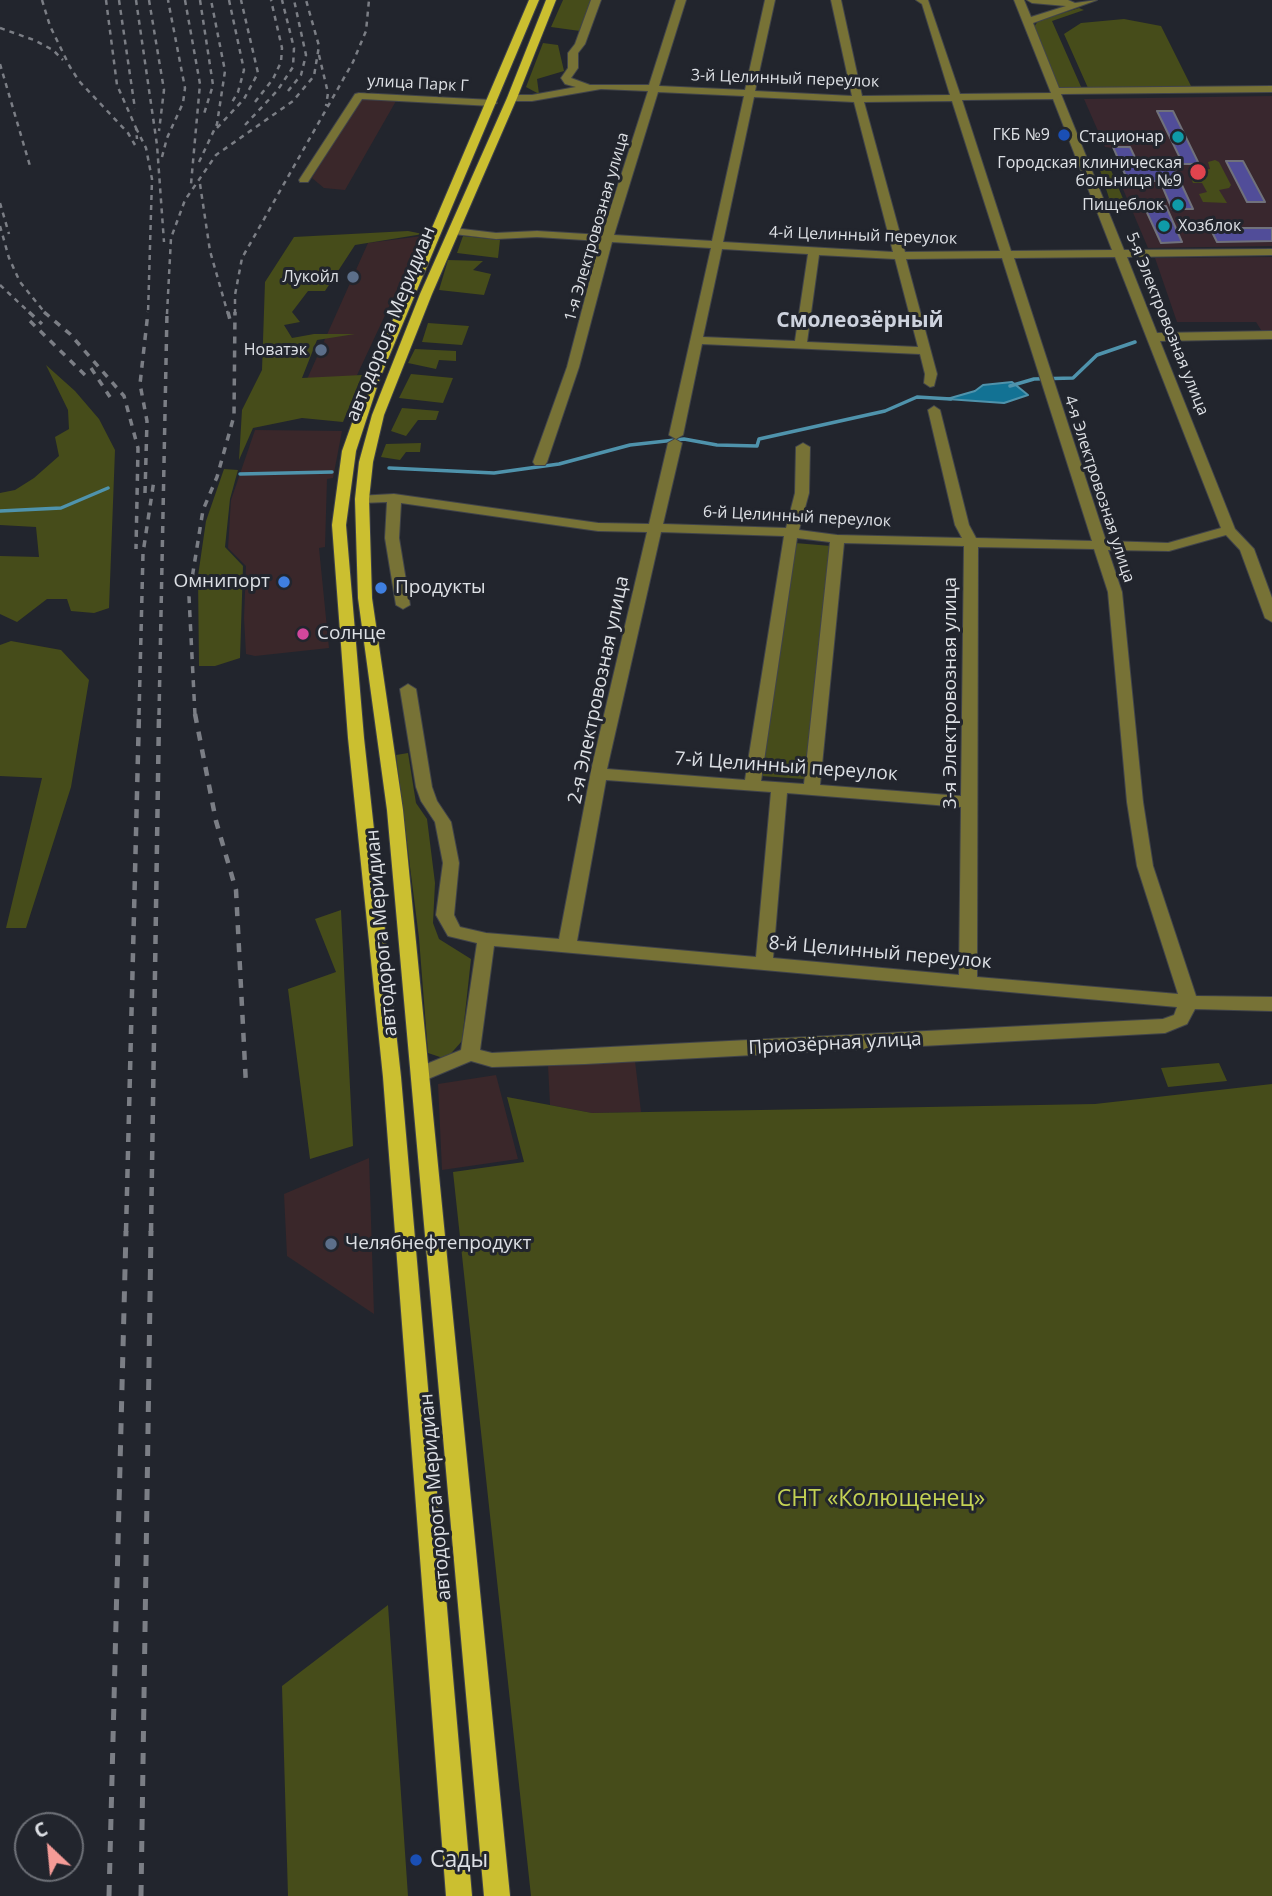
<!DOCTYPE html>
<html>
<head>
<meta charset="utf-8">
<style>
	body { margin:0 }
	#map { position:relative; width:1272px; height:1896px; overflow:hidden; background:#22252d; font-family:"Open Sans",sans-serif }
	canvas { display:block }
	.north { position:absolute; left:14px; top:1812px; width:70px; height:70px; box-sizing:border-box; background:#22252d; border:2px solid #6d7077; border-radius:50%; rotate:334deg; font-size:19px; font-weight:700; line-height:28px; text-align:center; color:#dde0e5 }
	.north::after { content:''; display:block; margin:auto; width:24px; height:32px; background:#f59b97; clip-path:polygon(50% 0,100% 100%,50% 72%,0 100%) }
</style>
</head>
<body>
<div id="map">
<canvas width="1272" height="1896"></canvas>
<div class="north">С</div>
</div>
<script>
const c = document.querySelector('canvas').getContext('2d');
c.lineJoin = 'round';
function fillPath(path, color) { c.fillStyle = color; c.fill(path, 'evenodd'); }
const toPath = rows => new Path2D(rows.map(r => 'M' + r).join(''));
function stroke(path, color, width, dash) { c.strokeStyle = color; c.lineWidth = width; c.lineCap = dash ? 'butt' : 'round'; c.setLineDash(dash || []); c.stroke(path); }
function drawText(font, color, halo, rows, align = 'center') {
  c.font = font + ' "Open Sans",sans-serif'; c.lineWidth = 6; c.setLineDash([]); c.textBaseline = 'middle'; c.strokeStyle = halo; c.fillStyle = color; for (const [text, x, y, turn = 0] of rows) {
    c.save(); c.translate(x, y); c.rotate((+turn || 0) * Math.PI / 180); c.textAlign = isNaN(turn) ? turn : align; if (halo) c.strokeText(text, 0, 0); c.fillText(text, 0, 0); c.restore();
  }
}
fillPath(toPath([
	[360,99,396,101,345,190,324,188,312,178],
	[422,236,351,388,304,386,368,243],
	[255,430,342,431,333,478,327,479,325,547,319,548,329,648,255,656,246,654,244,618,246,566,228,548,231,500],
	[635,1061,641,1112,592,1113,550,1105,548,1065],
	[496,1075,518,1159,442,1170,438,1084],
	[369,1158,374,1314,287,1256,284,1194]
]), '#3a272a');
fillPath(toPath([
	[1272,96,1272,246,1148,248,1120,182,1128,180,1113,148,1105,147,1084,99],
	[1272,257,1272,333,1263,333,1256,322,1177,322,1155,258]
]), '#39272e');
fillPath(toPath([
	[563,0,591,0,580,31,551,27],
	[1079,8,1084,10,1052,21,1082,89,1065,89,1058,87,1034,27,1038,21],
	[1124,19,1161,26,1192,88,1088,88,1064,34,1081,23],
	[543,43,558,45,564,71,537,79,539,94,526,87],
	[1215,160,1219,162,1231,185,1229,188,1219,190,1227,203,1203,202,1199,194,1207,192,1202,183,1193,183,1188,172,1210,169,1208,162],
	[1108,163,1124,201,1105,200,1109,198,1098,164],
	[408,231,423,234,355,245,325,291,308,291,292,312,300,322,284,325,292,338,314,334,355,334,317,340,302,378,362,375,343,422,302,418,253,428,239,460,242,410,262,370,265,282,294,237],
	[463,236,500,240,498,258,457,253],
	[448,260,483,261,473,270,491,274,484,295,439,290],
	[428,323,469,326,462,345,422,342],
	[415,349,456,351,456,361,439,360,436,369,408,363],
	[46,365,75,391,99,419,115,450,109,608,94,613,71,611,67,599,47,599,17,622,0,614,0,556,39,557,36,527,0,525,0,493,15,490,34,478,59,456,55,437,69,429,68,410],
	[411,374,453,378,443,403,399,398],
	[402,408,439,411,436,420,418,420,406,436,391,431],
	[421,443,420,452,406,452,400,460,381,457,386,444],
	[224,469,238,470,230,499,225,547,243,566,240,658,215,666,199,666,198,576,206,521],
	[795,543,831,546,804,779,761,776],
	[11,641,61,650,89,680,71,787,26,928,6,928,42,778,0,776,0,645],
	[408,753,416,803,427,819,435,883,433,923,439,939,471,959,462,1041,446,1059,428,1053,419,938,396,755],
	[341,910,353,1146,310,1159,288,989,336,972,315,919],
	[1219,1063,1227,1081,1168,1087,1161,1068],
	[1272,1084,1272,1896,531,1896,453,1172,524,1162,507,1097,592,1113,1095,1104],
	[388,1605,408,1896,288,1896,282,1686]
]), '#464c1a');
const water = toPath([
	[1012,382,1028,395,1004,403,947,399,975,391,983,385,1012,382]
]);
fillPath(water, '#127294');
stroke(water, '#4f93ac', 2);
stroke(toPath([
	[1010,386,1034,379,1073,378,1097,355,1135,342],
	[389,468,494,473,559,464,630,445,684,439,717,445,757,446,759,439,885,411,917,397,951,399],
	[240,474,332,472],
	[0,511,61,508,108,488]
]), '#4f93ac', 3.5);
const building = toPath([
	[1157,111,1173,111,1199,164,1183,164,1157,111],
	[1113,147,1130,147,1140,168,1174,168,1193,209,1172,209,1160,181,1128,181,1113,147],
	[1226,161,1243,161,1265,202,1247,202,1226,161],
	[1144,206,1166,206,1182,242,1161,243,1144,206],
	[1210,228,1272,228,1272,241,1217,242,1210,228]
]);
fillPath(building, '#514d99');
stroke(building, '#70717b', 2);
const minor = toPath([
	[591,0,601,0,585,44,578,53,578,68,571,78,590,85,649,85,676,0,686,0,659,86,745,90,765,0,775,0,755,91,852,96,831,0,841,0,862,96,950,95,922,4,916,0,928,0,960,94,1051,93,1014,0,1024,0,1031,17,1066,6,1032,3,1027,0,1068,0,1075,3,1097,0,1033,23,1059,88,1272,86,1272,92,1061,94,1124,250,1272,249,1272,255,1127,257,1157,333,1272,331,1272,339,1160,341,1235,529,1254,549,1272,598,1272,622,1265,618,1240,550,1226,535,1169,551,1108,550,1122,592,1143,802,1153,866,1196,996,1272,997,1272,1011,1195,1009,1187,1024,1165,1033,585,1064,492,1067,471,1061,428,1079,414,1079,412,1074,414,1069,461,1050,477,943,448,936,436,915,443,863,435,822,421,801,416,787,400,689,408,684,416,689,432,787,437,801,451,822,459,863,454,915,460,927,486,933,559,939,592,766,647,532,598,531,401,503,399,538,410,605,403,609,396,605,385,538,387,502,362,503,357,502,357,496,394,494,598,523,649,524,668,443,675,439,682,443,663,524,786,528,795,493,796,447,803,443,810,447,809,493,799,530,837,535,962,538,955,525,928,410,934,406,940,410,969,525,976,538,1092,541,1002,258,906,259,937,374,934,386,930,387,924,383,925,374,920,354,702,344,683,435,676,439,669,435,711,248,612,242,579,367,547,462,545,465,535,465,533,462,567,367,600,241,537,237,496,239,454,234,448,231,454,228,496,233,537,231,602,235,648,91,601,89,532,101,512,101,507,98,512,95,532,95,576,87,565,84,561,78,568,68,568,53,575,44,591,0],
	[658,92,744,96,712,241,614,235,658,92],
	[754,97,854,102,893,252,723,242,754,97],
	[1053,99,1112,250,1011,251,962,100,1053,99],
	[952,101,1000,251,905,252,864,102,952,101],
	[722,249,808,254,795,341,703,337,722,249],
	[819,255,895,259,918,347,807,342,819,255],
	[1115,257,1221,528,1168,543,1106,541,1014,258,1115,257],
	[661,532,784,536,745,780,607,769,661,532],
	[797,538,830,542,804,784,761,781,797,538],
	[844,543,964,546,961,796,820,785,844,543],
	[978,547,1094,549,1108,592,1127,802,1137,866,1178,994,977,977,978,547],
	[606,780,771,792,756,957,577,941,606,780],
	[787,793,961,807,959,975,773,958,787,793],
	[494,946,764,970,1177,1007,1174,1015,1163,1019,492,1053,480,1050,494,946],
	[359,93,492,100,497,103,492,106,362,99,308,182,300,182,299,180,355,94,359,93]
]);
const major = toPath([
	[529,0,539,0,380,378,356,451,346,525,364,738,401,1077,472,1896,446,1896,383,1077,348,738,332,525,342,451,368,378,529,0],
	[546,0,556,0,517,98,432,294,384,415,373,462,369,499,372,598,403,810,510,1896,484,1896,387,810,358,598,355,499,359,462,372,415,420,294,507,98,546,0]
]);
stroke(minor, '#40434a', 2);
stroke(major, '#40434a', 2);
fillPath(minor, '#777236');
fillPath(major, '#cbbf30');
stroke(toPath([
	[42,0,50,26,70,67,79,81,128,133,135,145],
	[106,0,117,85,136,128,137,139],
	[119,0,135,109],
	[136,0,157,145,164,242],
	[149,0,164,90,159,131],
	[185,0,200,84,191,184],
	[200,0,213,85,204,114],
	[229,0,244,70,238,92,231,104],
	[0,28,34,40,53,50,63,60],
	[319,55,328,93,326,106],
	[0,64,30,166],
	[288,91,301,75,306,55,294,0],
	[255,102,273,79,281,62,282,48,271,0],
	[245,125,277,91,293,67,294,48,282,0],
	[136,128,146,148,152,179,148,314],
	[217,128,244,99,258,73,241,0],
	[162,157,167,138,183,103,185,88,168,0],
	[199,162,217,124,225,71,211,0],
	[200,184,210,251,228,314],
	[0,203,9,234],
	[0,226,9,258,20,282,46,314],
	[0,285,31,314],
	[167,314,171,238,185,200,216,155,293,101,314,76,319,46,306,0],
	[235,314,235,295,242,258,353,62,366,31,369,0]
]), '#7b7e85', 2.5, [5, 5]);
stroke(toPath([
	[29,312,42,324],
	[44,312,70,334,124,396,138,448,136,549],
	[228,312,230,320],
	[30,321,85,375],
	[91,368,110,397],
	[145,493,147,421,140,384,148,312],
	[139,715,143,553,154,480],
	[159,715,167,312],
	[195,715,189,597,203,510,217,477,234,416,235,312]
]), '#7b7e85', 3.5, [7, 7]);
stroke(toPath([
	[195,714,216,821,236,890,246,1085],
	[126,1232,139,714],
	[151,1232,159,714]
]), '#7b7e85', 4.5, [9, 9]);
stroke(toPath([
	[109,1896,126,1231],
	[141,1896,151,1231]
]), '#7b7e85', 5, [11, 11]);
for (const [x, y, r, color] of [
	[1064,135,7,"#1a4fb4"],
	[1178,137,7,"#0f9aa8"],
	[1198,172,9,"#e0444e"],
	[1178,205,7,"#0f9aa8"],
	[1164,226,7,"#0f9aa8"],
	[353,277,7,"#5c6f8a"],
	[321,350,7,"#5c6f8a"],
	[284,582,7,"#3f7fe0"],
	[381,588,7,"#3f7fe0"],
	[303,634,7,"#d1479c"],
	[331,1244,7,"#5c6f8a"],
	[416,1860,7,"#1a4fb4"]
]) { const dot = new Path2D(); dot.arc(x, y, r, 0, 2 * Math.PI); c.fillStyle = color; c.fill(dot); stroke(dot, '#22252d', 2.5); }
drawText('16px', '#dde0e5', '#22252d', [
	["3-й Целинный переулок",785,79,2],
	["улица Парк Г",418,84,3],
	["1-я Электровозная улица",597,227,-74],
	["4-й Целинный переулок",863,236,2],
	["5-я Электровозная улица",1167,324,68],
	["4-я Электровозная улица",1099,489,72],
	["6-й Целинный переулок",797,517,3]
]);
drawText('16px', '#dde0e5', '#22252d', [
	["ГКБ №9",1050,135],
	["Стационар",1164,137],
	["Городская клиническая",1182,163],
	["больница №9",1182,181],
	["Пищеблок",1164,205],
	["Хозблок",1178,226,"left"],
	["Лукойл",339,277],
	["Новатэк",307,350]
], 'right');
drawText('19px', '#dde0e5', '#22252d', [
	["автодорога Меридиан",391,324,-68],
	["2-я Электровозная улица",599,690,-78],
	["3-я Электровозная улица",951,693,-90],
	["7-й Целинный переулок",786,767,4],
	["автодорога Меридиан",382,933,-95],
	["8-й Целинный переулок",880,953,5],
	["Приозёрная улица",835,1044,-3],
	["автодорога Меридиан",436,1497,-95]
]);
drawText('19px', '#dde0e5', '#22252d', [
	["Омнипорт",270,582,"right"],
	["Продукты",395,588],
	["Солнце",317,634],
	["Челябнефтепродукт",345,1244]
], 'left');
drawText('bold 21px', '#cdd2dd', '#22252d', [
	["Смолеозёрный",860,321]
]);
drawText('23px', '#c4d253', '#22252d', [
	["СНТ «Колющенец»",881,1499]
]);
drawText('23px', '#dde0e5', '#22252d', [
	["Сады",430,1860]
], 'left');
</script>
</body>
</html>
